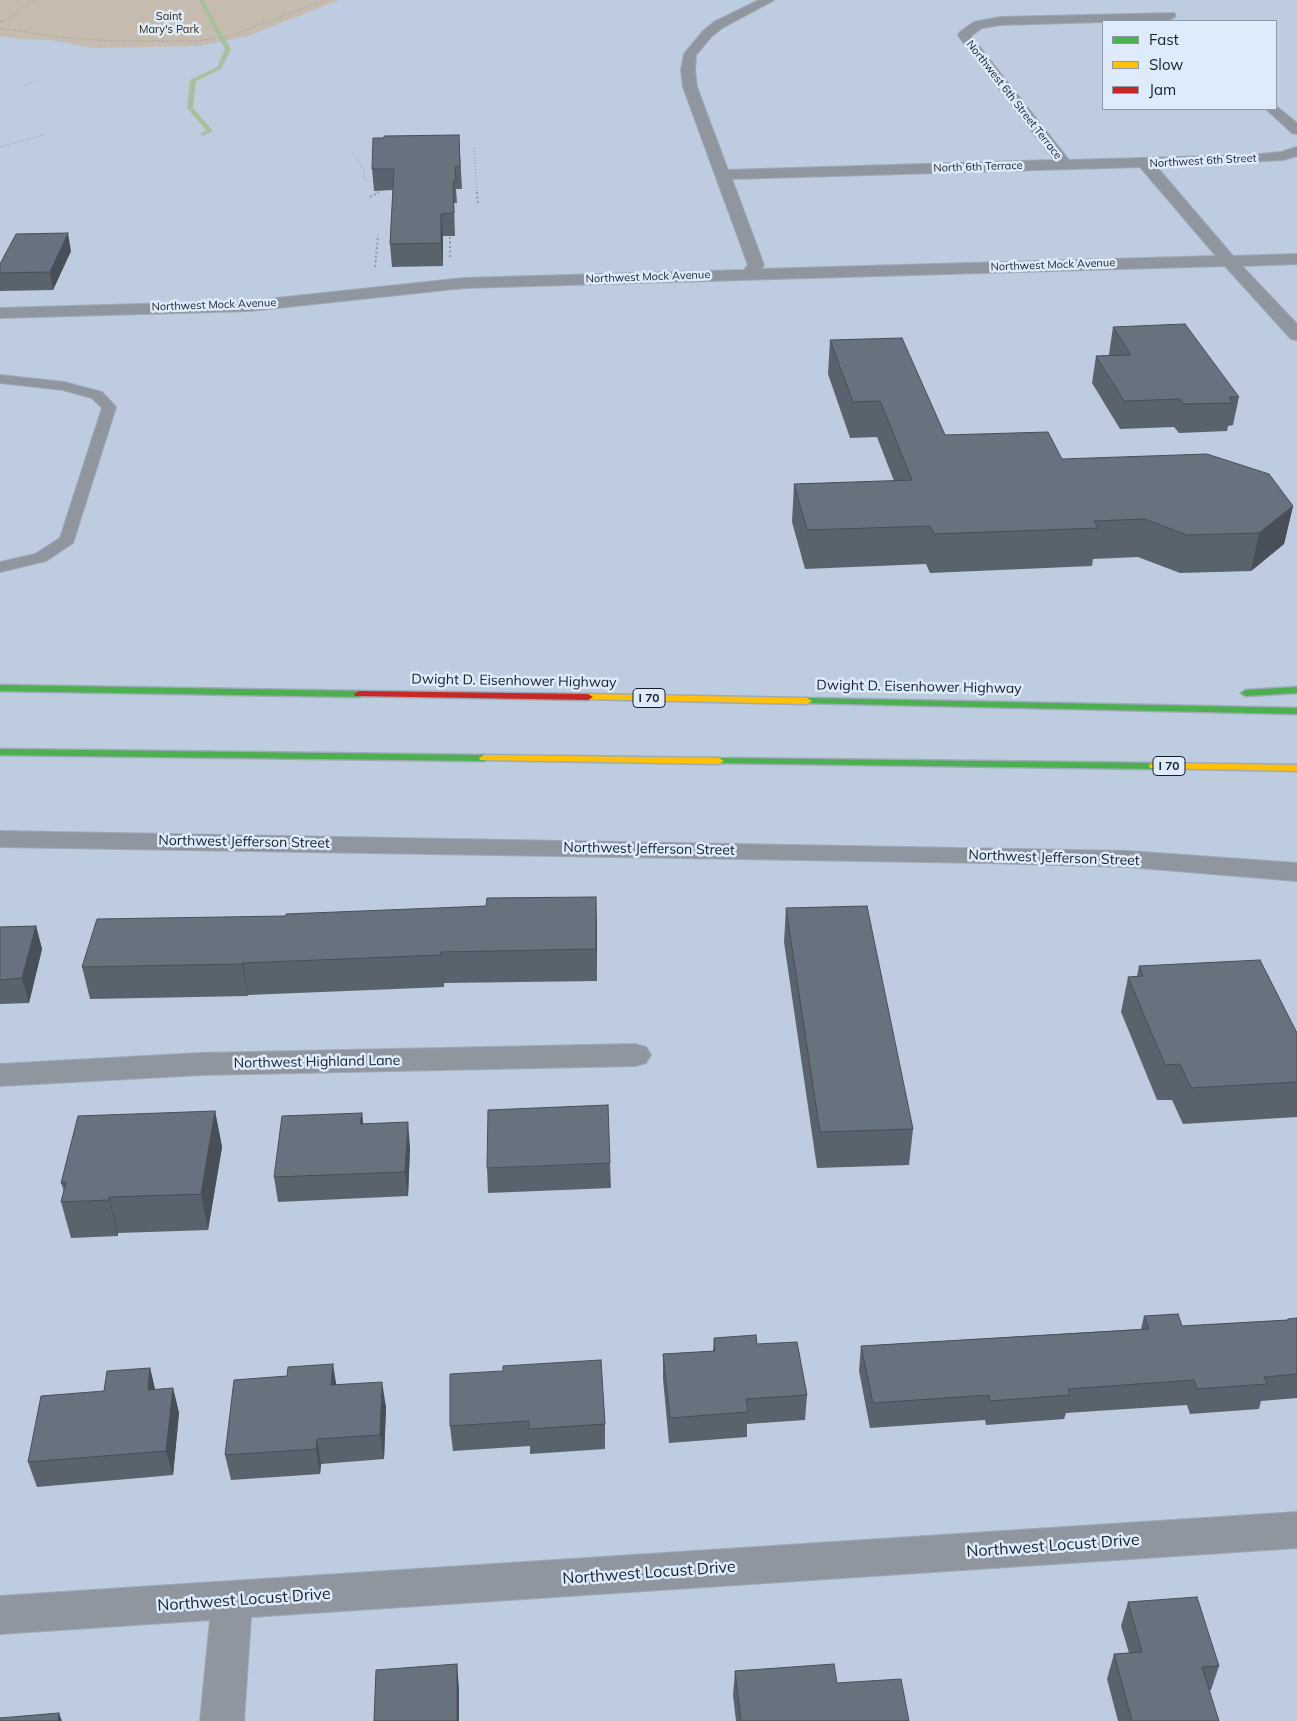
<!DOCTYPE html>
<html>
<head>
<meta charset="utf-8">
<style>
	body { margin:0 }
	#map { position:relative; width:1297px; height:1721px; overflow:hidden; background:#bdccde; font-family:Mulish,sans-serif }
	canvas { display:block }
	.legend { position:absolute; left:1102px; top:20px; width:175px; height:90px; box-sizing:border-box; background:#ddebfb; border:1px solid #8d99a7; margin:0; padding:6px 9px; list-style:none; font-size:15px; color:#141f2a }
	.legend li { display:flex; align-items:center; gap:10px; height:25px }
	.legend b { width:25px; border:1px solid #8d99a7 }
</style>
</head>
<body>
<div id="map">
<canvas width="1297" height="1721"></canvas>
<ul class="legend">
<li><b style="height:6px;background:#4caf50"></b>Fast</li>
<li><b style="height:6px;background:#ffc107"></b>Slow</li>
<li><b style="height:6px;background:#c62828"></b>Jam</li>
</ul>
</div>
<script>
const c = document.querySelector('canvas').getContext('2d');
c.lineJoin = 'round';
function fillPath(path, color) { c.fillStyle = color; c.fill(path, 'evenodd'); }
const toPath = rows => new Path2D(rows.map(r => 'M' + r).join(''));
function stroke(path, color, width, dash) { c.strokeStyle = color; c.lineWidth = width; c.lineCap = dash ? 'butt' : 'round'; c.setLineDash(dash || []); c.stroke(path); }
function drawText(font, color, halo, rows, align = 'center') {
  c.font = font + ' Mulish,sans-serif'; c.lineWidth = 5; c.setLineDash([]); c.textBaseline = 'middle'; c.strokeStyle = halo; c.fillStyle = color; for (const [text, x, y, turn = 0] of rows) {
    c.save(); c.translate(x, y); c.rotate((+turn || 0) * Math.PI / 180); c.textAlign = isNaN(turn) ? turn : align; if (halo) c.strokeText(text, 0, 0); c.fillText(text, 0, 0); c.restore();
  }
}
fillPath(toPath([
	[0,0,339,0,248,36,199,46,92,48,52,40,21,39,0,36]
]), '#c5bbae');
fillPath(toPath([
	[199,0,203,0,231,49,221,69,196,81,193,108,213,131,203,136,200,134,206,130,187,108,190,80,217,67,225,49,199,0]
]), '#a7c1a0');
const lane = toPath([
	[0,375,64,382,102,392,116,407,73,543,46,561,0,572,0,562,35,554,60,538,102,408,92,398,63,390,0,383,0,375]
]);
const street = toPath([
	[759,0,774,0,722,28,711,37,696,55,695,70,697,87,728,170,1054,160,960,38,958,35,960,32,974,22,1000,17,1174,13,1176,16,1170,20,1000,25,982,28,971,36,1069,160,1250,155,1281,152,1297,147,1297,156,1283,160,1156,166,1233,256,1297,254,1297,264,1242,266,1297,324,1297,340,1291,339,1225,266,464,288,249,311,0,318,0,308,249,301,464,278,744,270,748,265,683,87,681,70,684,54,703,31,714,22,759,0],
	[1140,167,1216,256,761,269,764,265,732,179,1140,167],
	[1276,106,1297,123,1297,134,1292,133,1266,109,1276,109,1276,106],
	[0,831,1128,851,1297,863,1297,881,1128,867,986,863,0,847,0,831],
	[635,1044,646,1047,651,1055,646,1063,635,1066,201,1075,0,1086,0,1064,201,1053,635,1044],
	[1297,1512,1297,1548,251,1617,244,1721,200,1721,210,1620,0,1634,0,1596,1297,1512]
]);
const fast = toPath([
	[0,685,359,691,364,694,359,697,0,691,0,685],
	[1297,687,1297,693,1246,696,1241,693,1246,690,1297,687],
	[807,698,1297,708,1297,714,803,703,802,701,803,699,807,698],
	[0,749,484,755,489,758,484,761,0,755,0,749],
	[719,758,1154,763,1159,766,1154,769,715,763,714,761,715,759,719,758]
]);
const slow = toPath([
	[588,694,807,698,812,701,807,704,584,699,583,697,588,694],
	[484,755,719,758,724,761,719,764,480,760,479,758,484,755],
	[1154,763,1297,765,1297,771,1150,768,1149,766,1150,764,1154,763]
]);
const jam = toPath([
	[359,691,588,694,593,697,588,700,355,696,354,694,359,691]
]);
stroke(lane, '#9eaab8', 2);
stroke(street, '#9eaab8', 2);
stroke(fast, '#9eaab8', 3);
stroke(slow, '#9eaab8', 3);
stroke(jam, '#9eaab8', 3);
stroke(toPath([
	[0,22,10,19,33,0],
	[169,26,179,29,165,33,155,31,155,29,169,26],
	[0,28,59,37,109,41,196,41,230,36,325,0],
	[163,42,165,33],
	[25,85,35,81],
	[0,147,46,134],
	[474,148,477,193],
	[353,153,364,169,364,179,376,183],
	[377,193,380,191]
]), '#929aa2', 1, [1, 2]);
stroke(toPath([
	[477,192,478,205],
	[370,197,379,192],
	[450,237,450,259],
	[375,267,378,235]
]), '#929aa2', 2, [2, 2.5]);
fillPath(lane, '#8f969f');
fillPath(street, '#8f969f');
fillPath(fast, '#4caf50');
fillPath(slow, '#ffc107');
fillPath(jam, '#c62828');
fillPath(toPath([
	[459,135,462,189,456,189,457,203,454,203,455,236,443,236,443,266,392,267,390,244,393,190,374,191,372,169],
	[71,251,53,290,0,291,0,264],
	[1113,327,1239,397,1233,425,1228,426,1227,431,1179,433,1174,427,1120,429,1092,383,1096,356,1109,355,1109,354],
	[830,340,945,435,1293,506,1284,544,1251,571,1180,573,1138,557,1093,559,1092,566,930,573,926,564,805,569,792,522,794,484,894,481,877,437,850,438,828,374],
	[596,897,597,981,444,983,444,987,248,995,248,996,90,999,82,967,286,916,486,906],
	[786,908,913,1129,909,1165,817,1168,784,942],
	[36,926,42,949,29,1003,0,1004,0,927],
	[1139,966,1297,1033,1297,1117,1183,1124,1172,1100,1157,1100,1121,1012,1128,977,1137,976],
	[215,1111,222,1147,208,1230,118,1233,118,1236,71,1238,61,1202,64,1191,61,1183],
	[362,1113,363,1124,410,1147,408,1196,278,1202,274,1177],
	[610,1163,611,1188,488,1193,487,1168],
	[1144,1316,1182,1326,1287,1320,1288,1319,1297,1318,1297,1398,1261,1401,1259,1409,1190,1414,1187,1405,1066,1413,1064,1419,986,1425,985,1420,870,1428,859,1371,861,1346,1141,1329],
	[714,1338,757,1344,807,1395,805,1420,747,1424,747,1437,669,1443,663,1379,663,1354,713,1351],
	[150,1368,155,1390,173,1388,179,1413,173,1475,37,1487,28,1462,104,1391],
	[450,1374,605,1424,605,1449,530,1454,530,1446,453,1451,450,1426],
	[336,1385,386,1407,384,1459,321,1464,320,1474,231,1480,225,1455],
	[1128,1602,1219,1666,1211,1690,1209,1690,1219,1721,1118,1721,1107,1679,1114,1654,1129,1653,1121,1626],
	[735,1671,837,1683,909,1721,736,1721,733,1695]
]), '#58636d');
fillPath(toPath([
	[441,214,443,236,443,266,441,243],
	[68,233,71,251,53,290,50,272],
	[1293,506,1284,544,1251,571,1259,533],
	[596,897,597,928,597,981,596,949],
	[36,926,42,949,29,1003,22,978],
	[441,952,444,983,444,987,441,955],
	[243,963,248,995,248,996,242,964],
	[215,1111,222,1147,208,1230,201,1194],
	[362,1113,365,1138,360,1124],
	[408,1122,410,1147,408,1196,405,1172],
	[109,1197,118,1233,118,1236,109,1200],
	[333,1364,337,1389,331,1385],
	[150,1368,156,1393,148,1390],
	[382,1382,386,1407,384,1459,380,1435],
	[173,1388,179,1413,173,1475,166,1451],
	[317,1439,321,1464,320,1474,316,1449],
	[457,1664,459,1688,459,1721,457,1721],
	[59,1713,62,1721,58,1721]
]), '#475059');
const building = toPath([
	[459,135,460,167,455,167,456,181,453,182,454,213,441,214,441,243,390,244,394,169,372,169,373,138,384,138,384,136,459,135],
	[68,233,50,272,0,273,0,264,16,234,68,233],
	[1185,324,1239,397,1229,397,1233,403,1184,404,1180,399,1124,401,1096,356,1131,355,1113,327,1185,324],
	[902,338,945,435,1048,432,1062,459,1207,454,1269,474,1293,506,1259,533,1187,535,1145,519,1094,521,1098,528,934,534,930,526,807,530,794,484,912,480,880,401,853,402,830,340,902,338],
	[596,897,596,949,441,952,441,955,243,963,242,964,82,967,97,919,286,916,286,914,486,906,487,898,596,897],
	[867,906,913,1129,820,1132,786,908,867,906],
	[36,926,22,978,0,980,0,927,36,926],
	[1260,960,1297,1033,1297,1082,1191,1088,1180,1064,1165,1065,1128,977,1143,976,1139,966,1260,960],
	[608,1105,610,1163,487,1168,488,1110,608,1105],
	[215,1111,201,1194,109,1197,109,1200,61,1202,66,1182,61,1183,78,1116,215,1111],
	[362,1113,360,1124,408,1122,405,1172,274,1177,282,1116,362,1113],
	[1178,1314,1182,1326,1288,1320,1288,1319,1297,1318,1297,1374,1264,1377,1267,1384,1197,1389,1194,1380,1068,1389,1070,1395,990,1401,989,1395,873,1403,861,1346,1149,1329,1144,1316,1178,1314],
	[756,1335,757,1344,797,1342,807,1395,746,1399,748,1412,670,1418,663,1354,715,1351,714,1338,756,1335],
	[601,1360,605,1424,529,1429,529,1421,450,1426,450,1374,503,1371,503,1366,601,1360],
	[333,1364,331,1385,382,1382,380,1435,317,1439,316,1449,225,1455,234,1380,287,1376,288,1367,333,1364],
	[150,1368,148,1390,173,1388,166,1451,28,1462,41,1396,104,1391,107,1371,150,1368],
	[1197,1597,1219,1666,1202,1667,1219,1721,1132,1721,1114,1654,1142,1652,1128,1602,1197,1597],
	[457,1664,457,1721,374,1721,376,1670,457,1664],
	[834,1664,837,1683,901,1679,909,1721,741,1721,735,1671,834,1664],
	[59,1713,58,1721,0,1721,0,1718,59,1713]
]);
fillPath(building, '#66737f');
stroke(building, '#475059', 1);
drawText('11px', '#38260f', '#ddebfb', [
	["Saint",169,17],
	["Mary's Park",169,30]
]);
drawText('11px', '#141f2a', '#ddebfb', [
	["Northwest 6th Street Terrace",1014,100,52],
	["Northwest 6th Street",1203,161,-3],
	["North 6th Terrace",978,167,-2],
	["Northwest Mock Avenue",1053,265,-2],
	["Northwest Mock Avenue",648,277,-2],
	["Northwest Mock Avenue",214,305,-2]
]);
for (const [x, y, w] of [
	[649,698,32],
	[1169,766,32]
]) { const box = new Path2D(); box.roundRect(x - w / 2, y - 9.5, w, 19, 4); c.fillStyle = '#ddebfb'; c.fill(box); stroke(box, '#141f2a', 1); }
drawText('bold 12px', '#141f2a', null, [
	["I 70",649,698],
	["I 70",1169,766]
]);
drawText('14px', '#141f2a', '#ddebfb', [
	["Dwight D. Eisenhower Highway",514,681,1],
	["Dwight D. Eisenhower Highway",919,687,1],
	["Northwest Jefferson Street",244,842,1],
	["Northwest Jefferson Street",649,849,1],
	["Northwest Jefferson Street",1054,858,2],
	["Northwest Highland Lane",317,1062,-1]
]);
drawText('16px', '#141f2a', '#ddebfb', [
	["Northwest Locust Drive",1053,1546,-4],
	["Northwest Locust Drive",649,1573,-4],
	["Northwest Locust Drive",244,1600,-4]
]);
</script>
</body>
</html>
